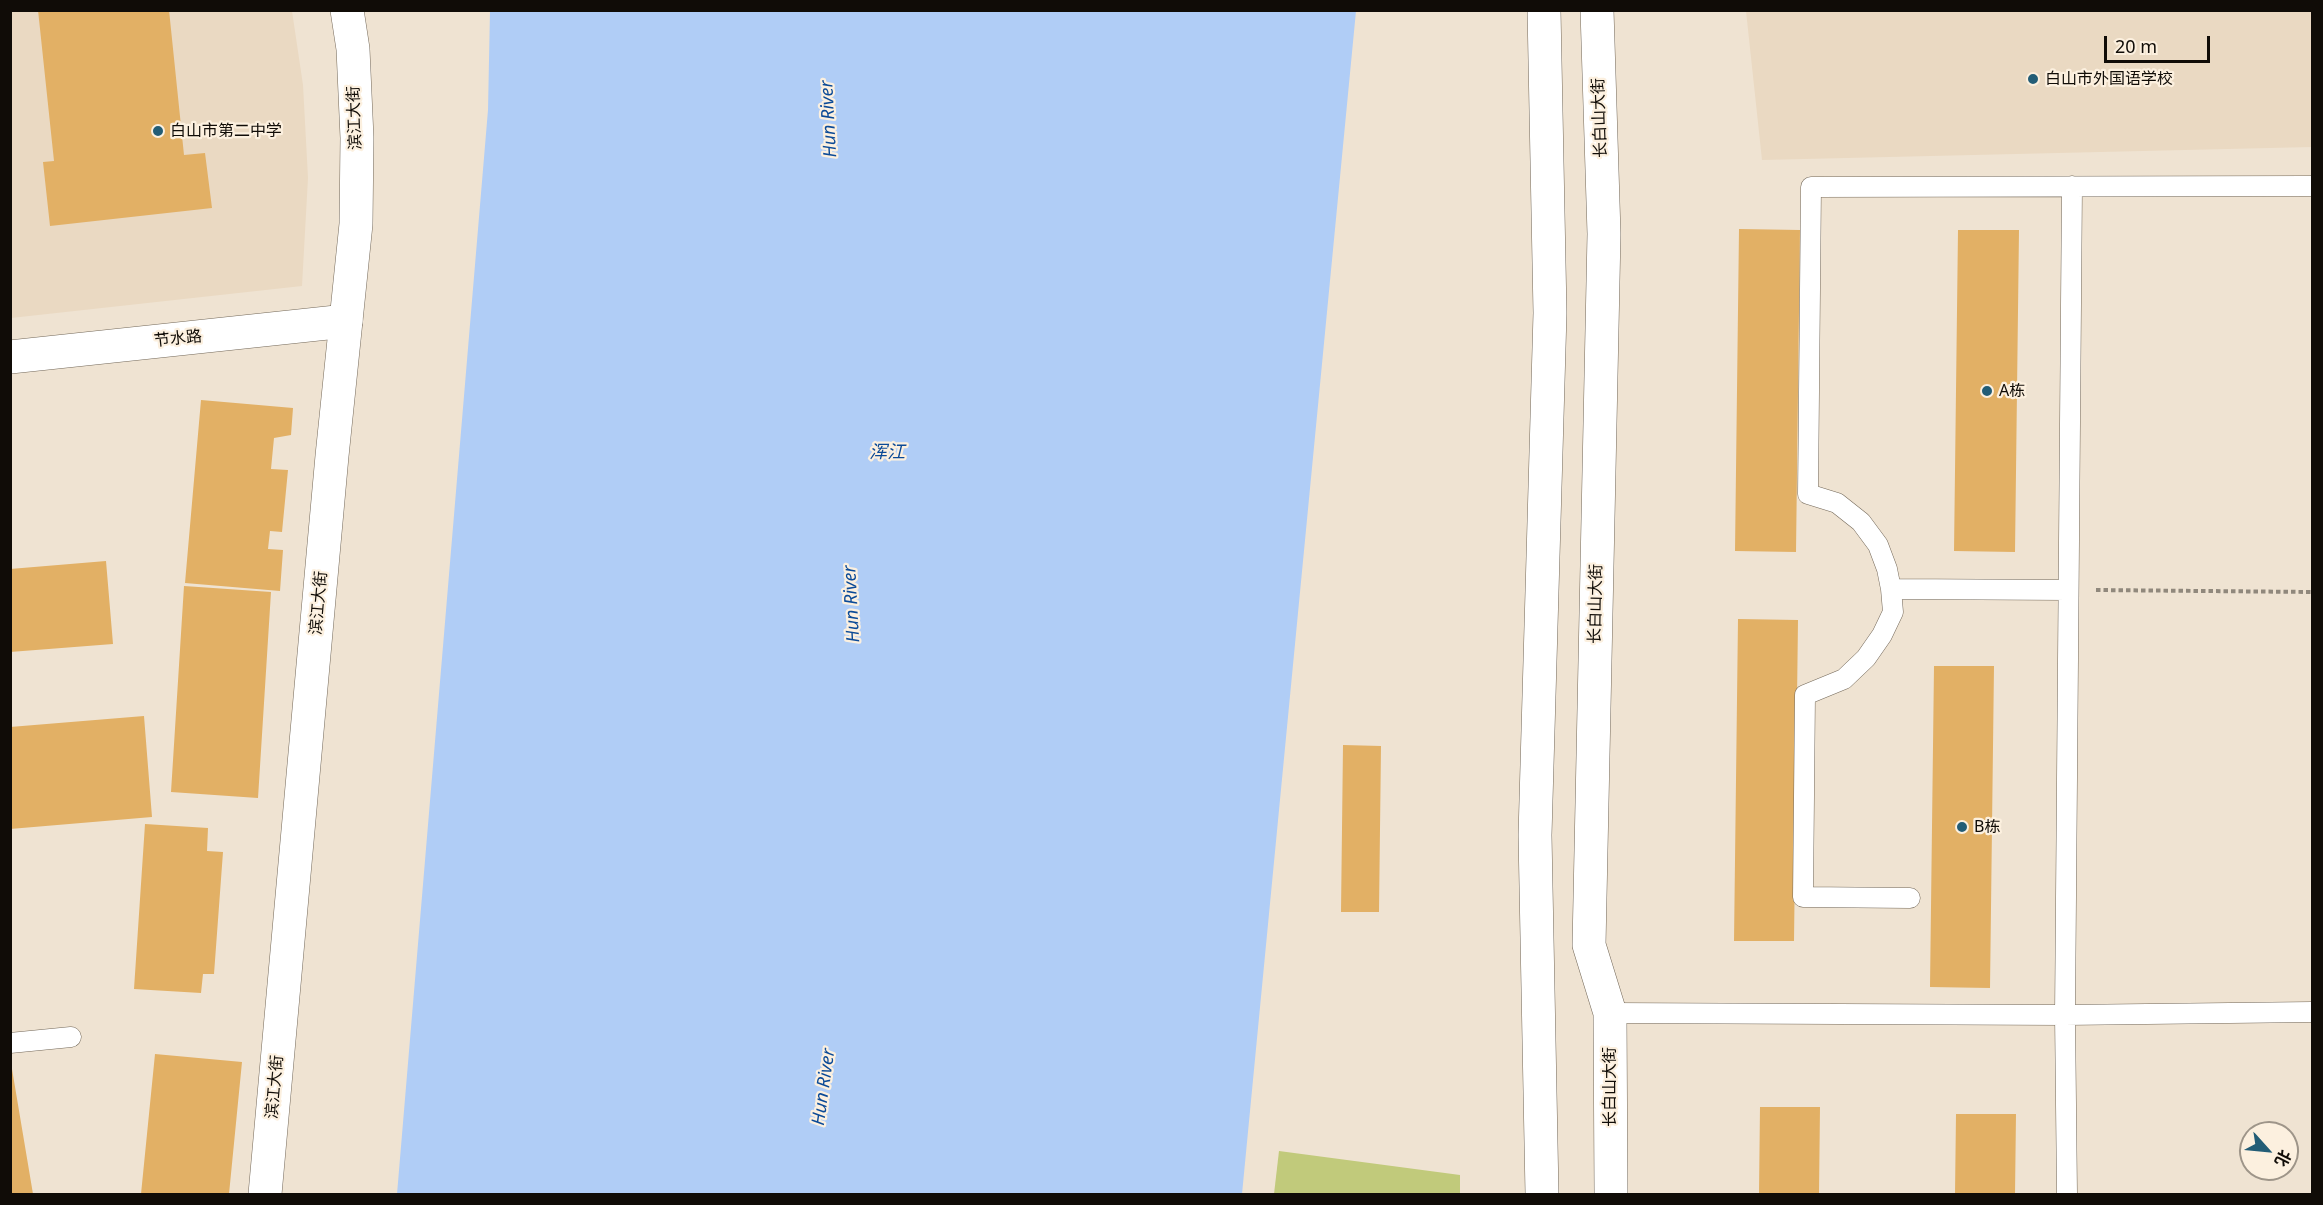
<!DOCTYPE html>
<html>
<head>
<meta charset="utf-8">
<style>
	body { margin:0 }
	#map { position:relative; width:2323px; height:1205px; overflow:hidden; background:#efe3d2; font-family:"Noto Sans","Noto Sans SC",sans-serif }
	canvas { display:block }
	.frame { position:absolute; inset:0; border:12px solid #100c07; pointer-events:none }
	.north { position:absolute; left:2239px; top:1121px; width:60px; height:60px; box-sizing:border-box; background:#fcf0df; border:2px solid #9e9589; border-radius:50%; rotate:117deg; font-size:16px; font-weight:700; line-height:24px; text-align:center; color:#100c07 }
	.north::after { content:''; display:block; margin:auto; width:21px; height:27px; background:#235d76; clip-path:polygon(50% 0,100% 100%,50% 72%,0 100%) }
	.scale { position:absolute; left:2104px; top:36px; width:106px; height:27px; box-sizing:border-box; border:3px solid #100c07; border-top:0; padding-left:8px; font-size:18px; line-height:21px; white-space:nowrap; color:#100c07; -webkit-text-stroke:4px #fcf0df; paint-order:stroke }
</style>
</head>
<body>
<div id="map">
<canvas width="2323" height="1205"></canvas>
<div class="frame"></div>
<div class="north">北</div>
<div class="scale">20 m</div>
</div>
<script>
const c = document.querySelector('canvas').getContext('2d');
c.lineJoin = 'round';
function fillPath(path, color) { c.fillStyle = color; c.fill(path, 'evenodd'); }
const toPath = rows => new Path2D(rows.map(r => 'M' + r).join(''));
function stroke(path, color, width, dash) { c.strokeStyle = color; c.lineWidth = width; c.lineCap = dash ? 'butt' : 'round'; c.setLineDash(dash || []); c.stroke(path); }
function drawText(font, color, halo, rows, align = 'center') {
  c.font = font + ' "Noto Sans","Noto Sans SC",sans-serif'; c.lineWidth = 4.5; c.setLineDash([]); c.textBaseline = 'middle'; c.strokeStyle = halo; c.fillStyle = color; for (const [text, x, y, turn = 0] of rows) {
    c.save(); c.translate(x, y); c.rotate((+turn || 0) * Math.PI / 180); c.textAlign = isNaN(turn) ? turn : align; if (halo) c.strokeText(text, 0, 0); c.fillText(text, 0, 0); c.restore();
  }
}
fillPath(toPath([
	[10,11,292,11,303,85,308,178,302,286,11,318],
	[1746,11,2312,11,2312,147,1762,160]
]), '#ead9c2');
fillPath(toPath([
	[1279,1151,1460,1175,1460,1194,1274,1194]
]), '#c1ca7b');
fillPath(toPath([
	[490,11,1356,11,1242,1194,397,1194,488,110]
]), '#b0cdf6');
fillPath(toPath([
	[38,10,169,10,184,155,205,153,212,208,50,226,43,162,54,161],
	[1739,229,1800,230,1796,552,1735,551],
	[1958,230,2019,230,2015,552,1954,551],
	[201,400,293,408,291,435,274,438,271,469,288,470,282,532,270,531,268,549,283,550,280,591,185,583],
	[106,561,113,644,10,652,10,569],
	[184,586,271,592,258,798,171,792],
	[1738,619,1798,620,1794,941,1734,941],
	[1934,666,1994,666,1990,988,1930,987],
	[144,716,152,817,10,829,10,727],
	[1343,745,1381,746,1379,912,1341,912],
	[145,824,208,828,207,851,223,852,214,974,203,974,201,993,134,989],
	[155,1054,242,1062,229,1194,141,1194],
	[10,1069,12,1069,33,1194,10,1194],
	[1760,1107,1820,1107,1819,1194,1759,1194],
	[1956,1114,2016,1114,2015,1194,1955,1194]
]), '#e2b065');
const service = toPath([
	[1891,589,1893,612,1882,635,1866,658,1844,679,1805,695,1803,897,1910,898],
	[2068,590,1891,589,1887,569,1878,545,1861,522,1837,503,1808,494,1811,187,2312,186],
	[1610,1013,2065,1015,2312,1012],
	[10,1043,71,1037],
	[2067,1194,2065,1015,2072,186]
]);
const minor = toPath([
	[10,357,346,321]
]);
const tertiary = toPath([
	[265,1194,332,456,356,224,357,138,353,49,347,10]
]);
const primary = toPath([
	[1597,10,1604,234,1589,945,1610,1013,1611,1194],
	[1542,1194,1535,835,1550,313,1544,10]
]);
stroke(service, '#736859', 21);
stroke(minor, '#736859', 34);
stroke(tertiary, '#736859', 34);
stroke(primary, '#736859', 34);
stroke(toPath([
	[2096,590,2312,592]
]), '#90887c', 4, [4.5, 3]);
stroke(service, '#fff', 20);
stroke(minor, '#fff', 33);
stroke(tertiary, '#fff', 33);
stroke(primary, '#fff', 33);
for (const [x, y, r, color] of [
	[2033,79,6,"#235d76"],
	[158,131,6,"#235d76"],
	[1987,391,6,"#235d76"],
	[1962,827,6,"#235d76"]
]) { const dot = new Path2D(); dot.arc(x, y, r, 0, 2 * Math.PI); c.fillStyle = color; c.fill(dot); stroke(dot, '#fcf0df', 2); }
drawText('16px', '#100c07', '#fcf0df', [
	["白山市外国语学校",2045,79],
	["白山市第二中学",170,131],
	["A栋",1999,391],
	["B栋",1974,827]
], 'left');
drawText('16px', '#100c07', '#fcf0df', [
	["滨江大街",355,118,-92],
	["长白山大街",1600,118,-92],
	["节水路",178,339,-6],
	["滨江大街",319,603,-85],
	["长白山大街",1596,604,-89],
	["滨江大街",275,1087,-85],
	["长白山大街",1610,1087,-90]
]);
drawText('italic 18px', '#0b4a97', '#fcf0df', [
	["Hun River",829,119,-93],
	["浑江",887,453],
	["Hun River",852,604,-93],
	["Hun River",824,1087,-82]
]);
</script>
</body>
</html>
